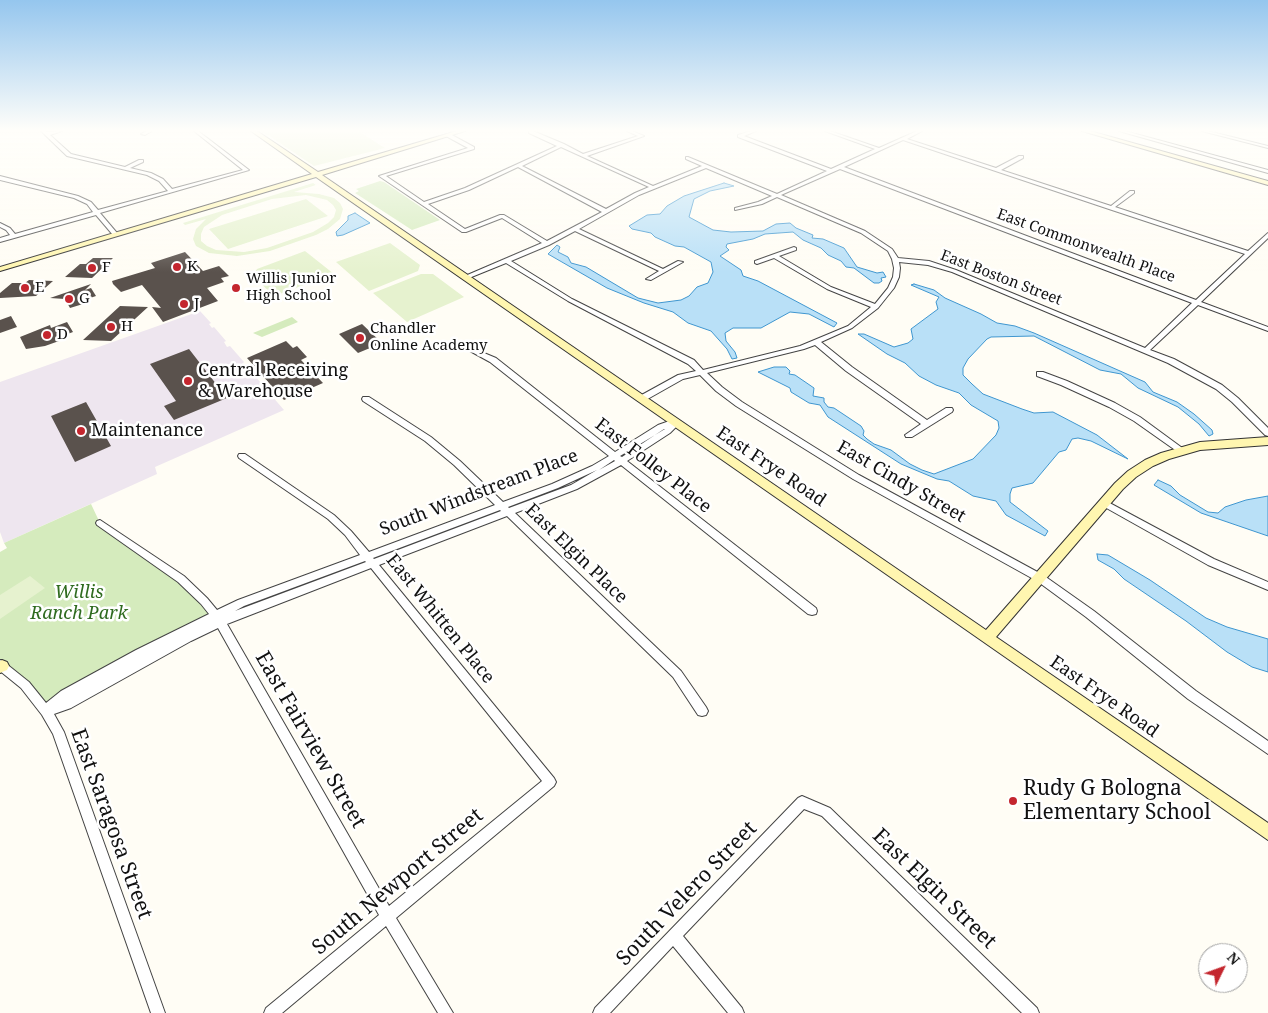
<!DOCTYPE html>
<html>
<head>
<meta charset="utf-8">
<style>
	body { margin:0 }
	#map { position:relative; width:1268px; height:1013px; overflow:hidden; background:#fffdf5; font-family:"Noto Serif",serif }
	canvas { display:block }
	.north { position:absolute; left:1198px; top:943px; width:50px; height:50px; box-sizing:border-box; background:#fff; border:1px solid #a0a0a0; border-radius:50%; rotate:48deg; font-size:14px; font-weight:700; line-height:20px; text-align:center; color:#111 }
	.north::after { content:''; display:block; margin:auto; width:18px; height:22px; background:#c4262e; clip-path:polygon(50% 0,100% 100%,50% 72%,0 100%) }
</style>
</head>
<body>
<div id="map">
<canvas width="1268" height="1013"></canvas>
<div class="north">N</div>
</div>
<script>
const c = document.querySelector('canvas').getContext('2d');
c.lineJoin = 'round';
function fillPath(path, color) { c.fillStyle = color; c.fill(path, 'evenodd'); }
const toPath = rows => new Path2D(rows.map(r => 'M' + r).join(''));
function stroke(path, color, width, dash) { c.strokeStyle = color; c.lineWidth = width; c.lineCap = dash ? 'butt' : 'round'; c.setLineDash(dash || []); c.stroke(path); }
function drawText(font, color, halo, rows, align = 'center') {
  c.font = font + ' "Noto Serif",serif'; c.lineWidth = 5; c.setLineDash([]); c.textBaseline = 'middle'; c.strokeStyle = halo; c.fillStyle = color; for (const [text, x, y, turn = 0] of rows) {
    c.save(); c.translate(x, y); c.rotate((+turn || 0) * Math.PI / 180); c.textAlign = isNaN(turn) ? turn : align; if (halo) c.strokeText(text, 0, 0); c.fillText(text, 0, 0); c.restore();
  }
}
fillPath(toPath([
	[200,311,211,323,209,324,212,328,214,327,226,341,224,342,227,347,230,346,244,362,242,364,245,368,248,368,261,383,259,384,263,389,265,388,284,410,155,467,157,474,4,543,0,532,0,382]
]), '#eee6ef');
fillPath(toPath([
	[380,181,384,182,440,220,412,230,355,193,359,191,356,189],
	[292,317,298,322,262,337,253,333],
	[91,504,100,523,181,579,218,618,46,711,0,665,0,552,7,548,4,543]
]), '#d5ebbd');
fillPath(toPath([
	[262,131,358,131,385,148,314,166],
	[313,183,316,185,294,192,319,194,334,198,340,203,343,209,340,219,328,229,316,235,270,251,237,256,209,253,196,246,193,239,196,229,206,219,185,225,183,223],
	[306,195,327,200,333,205,336,210,334,217,328,223,313,232,267,248,244,252,216,250,207,246,201,241,201,234,204,227,222,215,272,199],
	[306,199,328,216,228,249,209,229],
	[390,243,420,265,418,271,369,291,336,262],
	[305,251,334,274,274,296,255,278,254,274,257,269],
	[421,274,433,274,464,297,407,322,373,293],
	[30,576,45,588,0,619,0,595]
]), '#e6f2cf');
const water = toPath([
	[724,183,734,186,710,191,694,199,689,217,713,230,731,232,763,231,776,224,790,223,796,228,813,235,812,238,823,239,844,248,857,267,877,273,883,272,886,277,881,278,882,281,879,283,874,283,854,268,846,267,841,261,828,255,821,248,803,240,793,232,765,234,753,239,727,244,726,247,729,250,720,256,741,270,743,276,758,281,837,323,834,327,809,314,790,312,761,328,733,328,725,333,726,341,735,352,737,358,732,359,727,349,711,331,688,323,673,312,644,303,607,288,548,254,557,245,560,247,558,252,568,257,571,263,586,267,638,298,658,303,681,300,689,296,697,287,708,283,713,272,711,262,684,247,675,246,655,237,651,233,632,229,629,226,647,215,660,214,667,206,684,196,724,183],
	[355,213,370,223,343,235,337,236,336,232,348,220,348,216,355,213],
	[914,284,934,290,945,298,981,314,997,323,1015,326,1034,333,1145,382,1153,392,1177,402,1194,414,1212,430,1213,434,1209,436,1199,424,1178,407,1138,388,1121,374,1100,370,1034,336,991,337,987,339,968,359,963,368,963,375,972,384,983,394,1022,409,1034,413,1053,412,1097,435,1128,459,1091,441,1078,438,1072,439,1066,450,1059,452,1033,483,1012,488,1010,494,1010,502,1048,531,1045,536,1006,515,996,501,973,496,949,481,937,479,901,464,828,417,820,405,809,403,791,392,790,388,758,372,774,367,786,367,790,371,789,374,795,375,814,388,813,396,824,398,824,402,828,407,834,408,861,426,864,431,863,435,867,439,874,444,891,450,910,464,922,470,934,474,973,459,996,435,999,428,998,421,971,405,959,393,936,385,919,376,905,363,887,354,858,334,864,334,894,347,908,343,913,339,911,329,938,309,936,302,939,297,911,285,914,284],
	[1158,480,1171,486,1180,495,1208,512,1218,513,1225,507,1246,500,1268,496,1268,536,1201,513,1154,485,1158,480],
	[1097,554,1108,555,1150,580,1206,618,1227,627,1268,639,1268,672,1252,667,1227,652,1186,621,1124,579,1114,569,1098,560,1097,554]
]);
fillPath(water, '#b9e0f7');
stroke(water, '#3f96cf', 1);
fillPath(toPath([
	[185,252,203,271,219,266,229,276,221,278,224,282,207,288,218,301,163,322,152,307,161,308,142,285,121,292,113,284,112,281,155,268,151,263],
	[93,258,113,258,92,278,65,277,80,264,86,264],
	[29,280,53,281,36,296,0,298,0,293,12,283,25,283],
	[91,284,85,290,91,288,96,296,81,301,83,304,70,308,65,299,50,298],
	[120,306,148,307,111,341,83,340],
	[11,316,17,327,0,333,0,320],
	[67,322,73,332,57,338,59,341,45,346,26,349,20,337,50,325,51,328],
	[362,324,382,343,358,353,339,334],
	[286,341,293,348,297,346,307,357,301,360,323,383,284,400,247,358],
	[189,349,227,398,174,420,164,406,176,401,150,364],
	[86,402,111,446,75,462,51,416]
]), '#5a524d');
const street = toPath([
	[41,131,45,131,47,132,62,131,50,135,71,154,125,167,139,160,143,160,143,162,130,168,151,173,163,179,172,189,243,170,194,131,198,131,249,170,100,213,117,233,117,235,113,235,96,215,0,242,0,238,10,235,6,230,0,227,0,223,10,228,15,234,93,212,87,204,74,198,0,180,0,176,78,196,91,202,98,210,168,191,159,181,147,175,67,156,41,131],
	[147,131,152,131,145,135,141,134,147,131],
	[529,131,533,131,564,144,583,154,638,136,627,131,632,131,644,136,587,156,653,186,702,166,686,159,686,157,688,157,777,194,827,171,738,137,738,135,751,131,756,131,744,136,831,169,875,149,825,131,830,131,879,148,917,131,922,131,907,139,996,168,1019,156,1023,156,1023,158,1001,170,1111,206,1130,191,1134,191,1134,193,1115,207,1248,251,1268,233,1268,238,1201,302,1268,327,1268,331,1198,305,1150,350,1174,359,1222,385,1238,398,1268,428,1268,436,1265,435,1232,402,1216,389,1168,363,952,272,928,265,899,262,900,268,899,277,894,288,878,308,852,328,821,342,852,367,927,420,946,408,952,408,953,410,952,412,912,437,906,437,905,435,921,424,846,371,815,345,804,349,707,373,722,387,742,402,859,475,1043,575,1094,611,1196,691,1268,741,1268,754,1188,699,1086,617,1037,581,853,479,736,406,716,391,700,375,683,379,644,401,638,401,637,399,638,397,678,375,696,371,688,364,568,301,506,263,469,278,465,278,465,276,542,243,502,218,466,232,462,232,379,176,468,148,446,136,446,134,450,134,474,147,474,149,386,176,424,202,465,188,557,146,529,133,529,131],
	[903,140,1109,209,1245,254,1196,300,844,167,903,140],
	[561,147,649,187,635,193,606,209,522,166,561,147],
	[518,167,602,212,547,241,504,215,500,215,465,229,428,204,469,190,518,167],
	[706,168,772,196,758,202,735,208,735,210,762,204,777,197,861,233,888,251,892,259,894,268,893,277,888,288,875,304,831,287,779,256,796,250,796,248,794,247,755,261,755,263,757,264,774,258,827,289,871,307,848,326,800,346,703,370,694,360,572,299,511,261,549,245,575,231,659,271,646,279,651,280,683,262,678,261,663,269,579,229,639,195,706,168],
	[840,169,1192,303,1145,348,956,270,929,261,898,258,892,249,865,231,781,195,840,169],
	[1119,131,1125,131,1268,170,1268,173,1119,131],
	[1202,131,1208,131,1268,146,1268,148,1202,131],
	[472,348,496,358,615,452,658,425,675,419,678,420,679,423,678,425,670,433,627,461,816,608,817,611,816,614,812,615,808,614,621,465,577,489,515,513,681,671,706,707,708,711,706,715,702,716,698,715,673,677,507,516,379,565,554,778,556,782,554,786,396,918,453,1013,438,1013,386,926,282,1013,264,1013,266,1008,379,915,218,628,191,641,71,708,54,714,64,732,165,1013,151,1013,53,734,42,715,21,688,0,671,0,660,4,662,29,682,46,703,61,691,136,650,209,614,201,604,178,582,97,525,96,523,97,521,100,520,184,576,207,598,217,610,238,600,360,555,345,535,328,519,239,458,238,456,239,454,245,454,334,515,351,531,369,552,495,505,454,465,425,441,363,401,362,399,363,397,369,397,431,437,460,461,503,502,552,484,592,466,609,456,490,362,470,351,469,350,472,348],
	[664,429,622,457,620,456,665,429,664,429],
	[614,460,615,461,599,470,614,460],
	[597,470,571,485,509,508,508,507,558,488,597,470],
	[500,510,501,511,374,559,373,558,500,510],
	[365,561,366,562,235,611,244,606,365,561],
	[371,568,542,781,389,906,227,624,371,568],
	[1037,372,1043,372,1067,381,1115,403,1140,417,1185,450,1181,453,1178,452,1134,421,1109,407,1061,385,1037,376,1037,372],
	[1104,500,1214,559,1268,582,1268,590,1208,565,1101,505,1100,503,1104,500],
	[802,796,830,808,1037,1008,1039,1013,1022,1013,822,816,804,809,683,936,742,1008,744,1013,728,1013,673,946,610,1013,593,1013,595,1008,798,798,802,796]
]);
const secondary = toPath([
	[251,131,257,131,318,172,457,131,465,131,322,175,986,630,1115,483,1128,471,1145,460,1161,453,1200,442,1268,437,1268,445,1200,450,1169,459,1153,466,1136,477,1123,489,996,637,1268,823,1268,840,316,177,0,271,0,267,312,174,251,131],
	[1082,131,1090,131,1268,181,1268,185,1082,131],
	[2,660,7,662,9,666,7,670,0,673,0,661,2,660]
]);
stroke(street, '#444', 2);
stroke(secondary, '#333', 2);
fillPath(street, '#fff');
fillPath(secondary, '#fff6b0');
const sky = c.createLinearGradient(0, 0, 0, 272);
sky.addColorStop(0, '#95c6ee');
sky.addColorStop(0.48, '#fffefa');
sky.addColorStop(1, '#fffefa00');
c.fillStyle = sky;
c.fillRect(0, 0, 1268, 272);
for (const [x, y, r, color] of [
	[177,267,5,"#c4262e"],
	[92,268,5,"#c4262e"],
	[25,288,5,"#c4262e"],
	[236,288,5,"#c4262e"],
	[69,299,5,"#c4262e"],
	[184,304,5,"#c4262e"],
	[111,327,5,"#c4262e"],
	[47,335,5,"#c4262e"],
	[360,338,5,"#c4262e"],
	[188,381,5,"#c4262e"],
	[81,431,5,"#c4262e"],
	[1013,801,5,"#c4262e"]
]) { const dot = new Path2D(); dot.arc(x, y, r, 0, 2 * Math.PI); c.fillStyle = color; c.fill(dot); stroke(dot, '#fff', 2); }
drawText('15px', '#111', '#fff', [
	["East Commonwealth Place",1086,246,20],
	["East Boston Street",1001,278,21]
]);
drawText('15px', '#111', '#fff', [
	["K",187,267],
	["F",102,268],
	["Willis Junior",246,279],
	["High School",246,296],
	["E",35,288],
	["G",79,299],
	["J",194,304],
	["H",121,327],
	["Chandler",370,329],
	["Online Academy",370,346],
	["D",57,335]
], 'left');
drawText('18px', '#111', '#fff', [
	["Central Receiving",198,371],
	["& Warehouse",198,392],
	["Maintenance",91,431]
], 'left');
drawText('18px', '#111', '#fff', [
	["East Folley Place",653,466,38],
	["East Frye Road",771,467,34],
	["East Cindy Street",901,482,30],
	["South Windstream Place",479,493,-21],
	["East Elgin Place",576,554,44],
	["East Whitten Place",440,619,51],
	["East Frye Road",1104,697,35]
]);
drawText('italic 18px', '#2f6b1f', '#fff', [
	["Willis",79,593],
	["Ranch Park",79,614]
]);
drawText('21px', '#111', '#fff', [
	["East Fairview Street",310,740,60],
	["East Saragosa Street",111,824,70],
	["South Newport Street",398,882,-40],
	["East Elgin Street",934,889,44],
	["South Velero Street",687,894,-46]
]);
drawText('21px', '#111', '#fff', [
	["Rudy G Bologna",1023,789],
	["Elementary School",1023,813]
], 'left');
</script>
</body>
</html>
